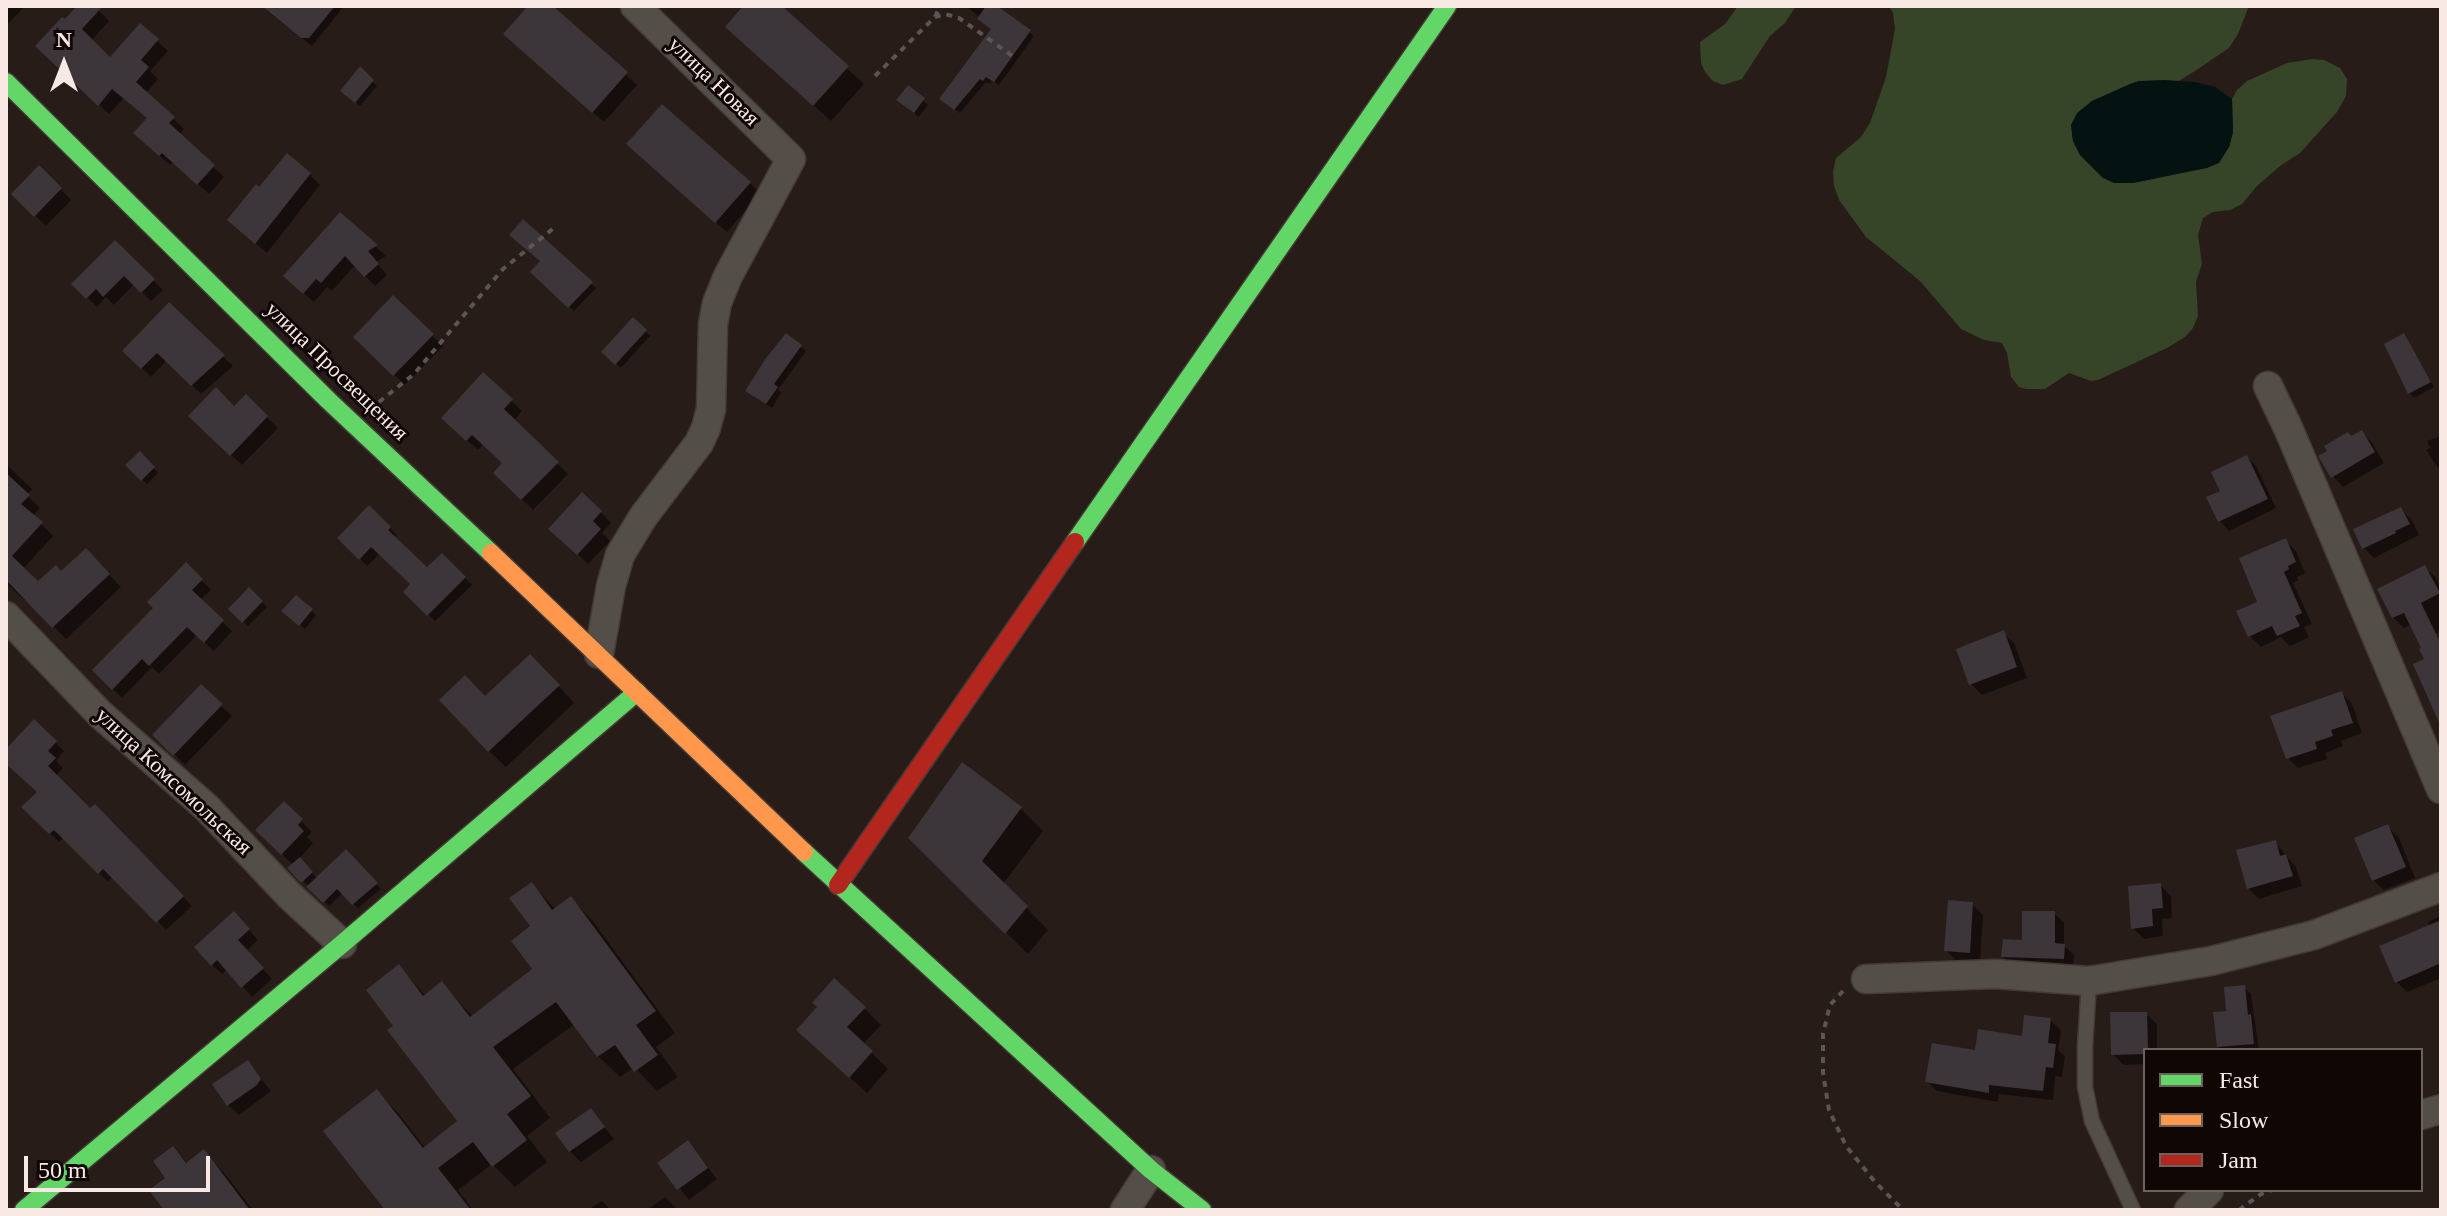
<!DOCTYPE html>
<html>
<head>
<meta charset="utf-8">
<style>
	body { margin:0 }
	#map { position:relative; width:2447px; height:1216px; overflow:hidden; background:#281c18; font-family:"Times New Roman",serif }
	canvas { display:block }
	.frame { position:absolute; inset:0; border:8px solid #f9e9e4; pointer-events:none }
	.legend { position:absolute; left:2143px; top:1048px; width:280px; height:144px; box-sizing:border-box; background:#100704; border:2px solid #6d615e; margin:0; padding:10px 14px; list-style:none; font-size:24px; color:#f9e9e4 }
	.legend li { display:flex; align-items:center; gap:16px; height:40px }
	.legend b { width:40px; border:2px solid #6d615e }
	.north { position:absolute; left:24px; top:24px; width:80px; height:80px; -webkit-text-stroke:6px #100704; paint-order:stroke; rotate:0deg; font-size:22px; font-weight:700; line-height:32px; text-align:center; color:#f9e9e4 }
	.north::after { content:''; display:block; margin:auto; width:28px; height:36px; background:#f9e9e4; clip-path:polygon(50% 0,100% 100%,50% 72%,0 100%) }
	.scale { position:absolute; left:24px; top:1156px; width:186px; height:36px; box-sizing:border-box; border:4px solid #f9e9e4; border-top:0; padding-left:10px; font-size:24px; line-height:28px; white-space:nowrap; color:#f9e9e4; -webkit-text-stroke:6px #100704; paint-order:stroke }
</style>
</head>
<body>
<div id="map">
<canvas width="2447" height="1216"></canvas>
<div class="frame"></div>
<ul class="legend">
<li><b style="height:10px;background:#63d668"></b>Fast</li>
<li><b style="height:10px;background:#ff974d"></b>Slow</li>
<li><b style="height:10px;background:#b3261e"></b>Jam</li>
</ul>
<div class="north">N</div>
<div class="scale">50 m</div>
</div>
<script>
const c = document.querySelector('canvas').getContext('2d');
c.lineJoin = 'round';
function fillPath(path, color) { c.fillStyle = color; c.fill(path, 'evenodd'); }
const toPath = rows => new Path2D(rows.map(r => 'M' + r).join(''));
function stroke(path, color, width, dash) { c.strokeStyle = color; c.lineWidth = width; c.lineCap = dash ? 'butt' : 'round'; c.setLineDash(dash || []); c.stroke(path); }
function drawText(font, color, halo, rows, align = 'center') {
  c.font = font + ' "Times New Roman",serif'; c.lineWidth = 6; c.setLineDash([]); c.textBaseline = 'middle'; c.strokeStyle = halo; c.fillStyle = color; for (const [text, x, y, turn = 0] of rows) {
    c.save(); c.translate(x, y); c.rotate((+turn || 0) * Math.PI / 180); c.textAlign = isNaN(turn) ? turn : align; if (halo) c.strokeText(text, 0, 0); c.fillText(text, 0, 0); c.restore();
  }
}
fillPath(toPath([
	[1738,6,1796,6,1785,23,1770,36,1742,79,1723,85,1713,81,1705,72,1701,63,1700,42,1725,24],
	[1889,6,2249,6,2238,34,2229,48,2195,71,2177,82,2139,81,2092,101,2071,125,2073,141,2080,155,2103,178,2133,183,2156,178,2229,147,2233,132,2232,99,2237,90,2247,81,2287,63,2312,59,2324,60,2340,68,2347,79,2346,96,2337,112,2300,153,2280,166,2257,186,2242,204,2230,210,2213,212,2203,218,2198,235,2202,264,2196,282,2198,316,2193,328,2185,337,2167,348,2098,380,2091,381,2069,373,2045,389,2026,389,2019,387,2011,377,2007,353,2002,343,1984,340,1961,329,1920,281,1866,237,1839,200,1834,186,1833,172,1836,158,1861,137,1870,123,1886,77,1895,29,1893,13]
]), '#364428');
fillPath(toPath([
	[2165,80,2195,82,2215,87,2232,99,2233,132,2229,147,2219,163,2207,168,2133,183,2114,183,2103,178,2080,155,2073,141,2071,125,2077,113,2092,101,2130,84,2139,81]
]), '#051212');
fillPath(toPath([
	[6,6,25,6,8,24,6,22],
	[80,6,94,6,109,21,91,41,110,60,140,26,168,51,150,71,158,79,146,93,184,129,179,135,224,177,209,194,173,161,170,165,146,143,149,119,124,98,109,114,48,57,65,21],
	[265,6,344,6,312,46,268,12],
	[531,6,550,6,637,85,604,122,516,45],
	[746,6,779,6,864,84,831,121,744,43],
	[966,6,995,6,1034,36,999,85,992,80,989,84,986,82,960,113,947,103,993,29],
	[360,69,377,86,360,106,348,95],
	[908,88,928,105,919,117,904,105],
	[639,155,750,183,760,194,727,232],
	[39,168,71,200,46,226,14,194],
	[309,174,320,185,267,253,240,230,259,190],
	[340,214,386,256,376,262,387,275,375,286,355,265,332,291,327,287,314,302,295,286],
	[523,222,596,288,574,311,532,272,542,262],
	[115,243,163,290,151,301,134,284,114,305,106,297,97,307,74,284],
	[393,298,443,346,405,385,355,337],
	[169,305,233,366,201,394,167,360,151,377,125,351],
	[633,320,650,336,621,368,604,352],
	[2404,335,2434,387,2414,398,2410,393],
	[786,336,806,351,778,390,781,393,772,408,753,396],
	[483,374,522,411,514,421,568,474,533,510,495,473,505,463,484,444,478,450,454,429],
	[246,397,278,428,242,465,191,416,234,408],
	[2362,432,2372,443,2384,463,2343,487,2333,476,2352,438],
	[2441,436,2441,467,2438,468,2426,450,2430,448,2427,441],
	[140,454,158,473,147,484,128,465],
	[2247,457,2256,466,2276,508,2229,531,2220,521],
	[8,466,32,489,27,495,40,508,33,516,53,536,23,569,38,584,61,573,86,551,121,587,66,639,26,598,24,600,6,583],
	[369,508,397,535,394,538,427,570,442,555,472,585,435,621,405,592,413,585,380,553,367,566,340,538],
	[2401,509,2412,520,2419,535,2374,558,2364,548],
	[601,512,611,523,602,533,610,541,588,564,551,528],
	[2285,540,2296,551,2305,573,2297,577,2298,580,2293,583,2312,624,2304,627,2309,637,2290,646,2281,637,2261,647,2250,636,2260,603],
	[186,565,211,590,200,600,232,631,214,651,197,635,159,674,152,667,122,698,94,670,156,608],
	[2425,567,2436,578,2441,589,2441,631,2425,640,2412,624,2404,628,2393,617],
	[250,590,267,607,248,626,231,609],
	[296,597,316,615,305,629,288,615],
	[2003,633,2014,643,2027,678,1982,695,1971,684],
	[547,673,574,703,506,767,489,751,486,698],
	[201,687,232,716,185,765,155,735],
	[2342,693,2352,704,2362,733,2341,741,2343,746,2325,753,2327,759,2298,768,2288,758],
	[34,722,64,751,56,761,63,768,55,776,90,811,95,807,192,906,166,930,113,876,108,882,64,837,59,842,24,807,39,793,6,761,6,752],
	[962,765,1021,809,1043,831,1003,884,1048,930,1028,954,910,837],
	[284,804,312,832,307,837,313,843,299,859,318,879,346,852,381,889,358,908,343,893,329,906,290,868,293,865,258,830],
	[2388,827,2399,838,2415,878,2384,890,2373,880],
	[2275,842,2296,867,2302,886,2259,899,2248,888],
	[532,884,556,910,571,899,592,920,675,1033,656,1047,678,1077,657,1091,634,1067,620,1077,598,1056,575,1024,513,1069,550,1118,527,1136,547,1162,515,1187,492,1164,458,1190,473,1210,387,1210,377,1092,398,1113,426,1149,460,1121,396,1026,399,967,426,996,442,984,473,1017,535,970],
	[2160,885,2171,896,2172,918,2162,919,2163,936,2144,939,2133,928],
	[1972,904,1983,915,1980,963,1957,961,1946,950],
	[2054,913,2064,923,2064,946,2074,955,2073,967,2013,966,2003,957,2024,942],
	[2441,916,2441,978,2407,992,2396,981,2430,927,2428,922],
	[243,923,258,940,246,951,272,979,252,997,227,969,222,974,212,965],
	[2245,988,2251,994,2259,1050,2219,1050,2216,1013,2228,1012],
	[864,1008,881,1025,863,1044,888,1069,867,1093,815,1046],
	[2146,1014,2157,1024,2157,1050,2145,1050,2145,1064,2124,1065,2113,1054],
	[2050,1020,2061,1030,2058,1050,2065,1056,2062,1077,2055,1076,2053,1100,1999,1094,1998,1102,1937,1091,1927,1081,1977,1052,2023,1038],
	[247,1062,271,1091,239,1115,228,1105],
	[591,1110,614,1139,581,1162,570,1151],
	[688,1142,717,1179,689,1200,660,1163],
	[173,1148,188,1164,204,1152,225,1174,253,1210,166,1210],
	[665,1197,678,1210,647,1210],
	[602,1201,611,1210,588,1210]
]), '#0007');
fillPath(toPath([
	[77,6,103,6,82,29,110,57,140,23,159,39,141,60,149,67,136,82,175,117,169,123,215,165,197,185,162,153,159,156,133,133,147,118,112,89,98,106,35,46,62,17,65,19],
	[262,6,335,6,309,38,301,38],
	[528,6,553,6,628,72,592,113,503,34],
	[743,6,782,6,849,66,813,106,725,27],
	[986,6,997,6,1031,30,994,82,986,77,983,81,980,79,954,110,939,99,991,29,977,19],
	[360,66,374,80,355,103,340,91],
	[908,85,925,98,914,113,896,100],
	[662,104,751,182,715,223,626,144],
	[287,153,311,173,255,244,227,220,256,184,259,187],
	[39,165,62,188,34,217,11,194],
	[340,212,378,245,368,251,379,264,364,277,345,256,321,283,316,279,303,294,283,276],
	[523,219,593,282,568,308,530,272,540,261,509,235],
	[115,240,155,279,141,293,124,276,103,297,96,289,86,299,71,284],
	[393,295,434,334,393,376,353,337],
	[169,302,225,355,191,386,157,353,141,369,122,351],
	[633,317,647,330,615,365,601,352],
	[786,333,802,345,774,384,778,387,766,404,745,391,766,358],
	[2404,333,2431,382,2408,394,2384,344],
	[483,372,513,399,504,409,559,462,521,500,493,473,502,463,472,435,466,441,441,418],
	[216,387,234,406,246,394,268,416,230,456,188,416],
	[2362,430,2375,452,2331,478,2318,456,2327,451,2324,446,2348,432,2351,436],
	[140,451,155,467,141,481,125,465],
	[2247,455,2268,499,2218,522,2206,497,2220,491,2211,472],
	[6,473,30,495,21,504,43,522,12,556,38,581,56,565,61,571,86,548,110,574,52,628,6,580],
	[582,492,602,511,593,521,601,529,577,555,548,529],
	[369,505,391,527,388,530,427,567,442,553,466,577,427,616,403,592,410,584,371,547,359,560,337,538],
	[2401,507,2410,524,2395,531,2396,533,2362,549,2353,529],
	[2286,538,2296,562,2288,566,2289,569,2284,572,2302,613,2295,616,2300,626,2277,636,2272,626,2248,637,2236,611,2257,602,2239,558],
	[186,562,203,579,192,590,224,620,204,643,187,627,149,666,142,659,112,690,92,670,153,608,147,602],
	[2425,565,2440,593,2421,603,2439,640,2441,639,2441,727,2413,664,2424,659,2419,649,2421,648,2404,613,2392,618,2377,589],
	[249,587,263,601,242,623,228,609],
	[296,595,313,609,299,626,281,611],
	[2004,630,2017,667,1969,685,1956,649],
	[530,654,560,685,488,752,439,700,465,675,485,696],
	[201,684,223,704,173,756,152,735],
	[2342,691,2353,723,2331,730,2333,736,2315,742,2317,749,2286,759,2270,716],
	[34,719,57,741,48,751,56,758,48,766,90,808,95,804,184,896,156,923,103,869,98,874,54,830,49,834,21,807,37,792,6,764,6,749],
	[962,762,1022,807,982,861,1028,906,1005,934,908,838],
	[284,801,303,819,298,825,304,831,281,855,255,830],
	[2388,824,2406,867,2372,881,2354,838],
	[2276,840,2280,856,2286,854,2293,876,2247,889,2236,850],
	[346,849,378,883,352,905,337,889,323,903,306,887],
	[300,857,313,872,301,883,287,868],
	[532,882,552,910,571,896,656,1011,636,1025,658,1055,634,1072,615,1045,597,1057,556,1002,493,1047,531,1096,507,1114,527,1140,492,1167,473,1142,438,1168,471,1210,385,1210,323,1131,377,1089,423,1148,457,1121,387,1030,393,1026,366,990,399,964,423,996,442,981,470,1017,532,969,511,941,530,926,509,898],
	[2161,883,2163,908,2152,909,2153,926,2131,929,2128,886],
	[1948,900,1973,902,1970,953,1944,951],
	[234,911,250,929,238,940,264,968,241,988,217,960,211,966,194,947],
	[2022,911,2055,911,2055,943,2065,944,2064,959,2001,957,2003,939,2022,940],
	[2441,920,2441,963,2395,983,2379,946],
	[834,978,866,1007,847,1027,873,1051,849,1078,796,1030,817,1007,812,1003],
	[2245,985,2248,1015,2251,1014,2254,1044,2217,1047,2213,1012,2226,1011,2224,987],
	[2110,1012,2147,1012,2148,1050,2145,1050,2145,1054,2111,1055],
	[2024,1015,2051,1018,2048,1043,2056,1044,2053,1068,2046,1067,2043,1091,1989,1085,1989,1093,1925,1082,1932,1043,1975,1050,1978,1029,2022,1036],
	[248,1060,261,1079,257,1085,227,1106,212,1084],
	[591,1108,605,1127,569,1152,555,1133],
	[688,1140,708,1168,677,1190,657,1163],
	[173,1146,186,1163,204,1149,250,1210,164,1210,149,1190,165,1178,153,1161]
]), '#3c353a');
const lane = toPath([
	[2089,981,2085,1047,2085,1087,2092,1121,2133,1210]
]);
const street = toPath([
	[2268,386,2289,430,2441,789],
	[6,616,100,714,207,808,289,895,342,944],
	[599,654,611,586,620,555,643,517,699,443,706,428,711,409,713,324,717,303,728,276,791,159,635,6],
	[1866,979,1995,974,2089,981,2211,961,2314,935,2441,887],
	[2421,1115,2441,1109],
	[1125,1210,1151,1170],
	[2189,1210,2209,1190]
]);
const fast = toPath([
	[6,82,329,401,491,553],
	[1075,542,1447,6],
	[804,852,1151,1170,1202,1210],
	[24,1210,342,944,637,692]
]);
const slow = toPath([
	[491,553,804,852]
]);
const jam = toPath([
	[838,885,1075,542]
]);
stroke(lane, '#443a36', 17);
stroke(street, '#443a36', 31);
stroke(fast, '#443a36', 21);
stroke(slow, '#443a36', 21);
stroke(jam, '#443a36', 21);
stroke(toPath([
	[935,17,940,6],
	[875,76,935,17,945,14,959,18,1014,57],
	[379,402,414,374,503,269,555,227],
	[1843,991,1830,1005,1823,1034,1823,1073,1829,1110,1846,1146,1875,1182,1903,1210],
	[2239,1210,2261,1194,2272,1190]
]), '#5c5652', 4, [6, 6]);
stroke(lane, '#544e49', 14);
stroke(street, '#544e49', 28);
stroke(fast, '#63d668', 18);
stroke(slow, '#ff974d', 18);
stroke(jam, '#b3261e', 18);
drawText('22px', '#f9e9e4', '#100704', [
	["улица Новая",713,82,44],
	["улица Просвещения",336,372,44],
	["улица Комсомольская",173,782,43]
]);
</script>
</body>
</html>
